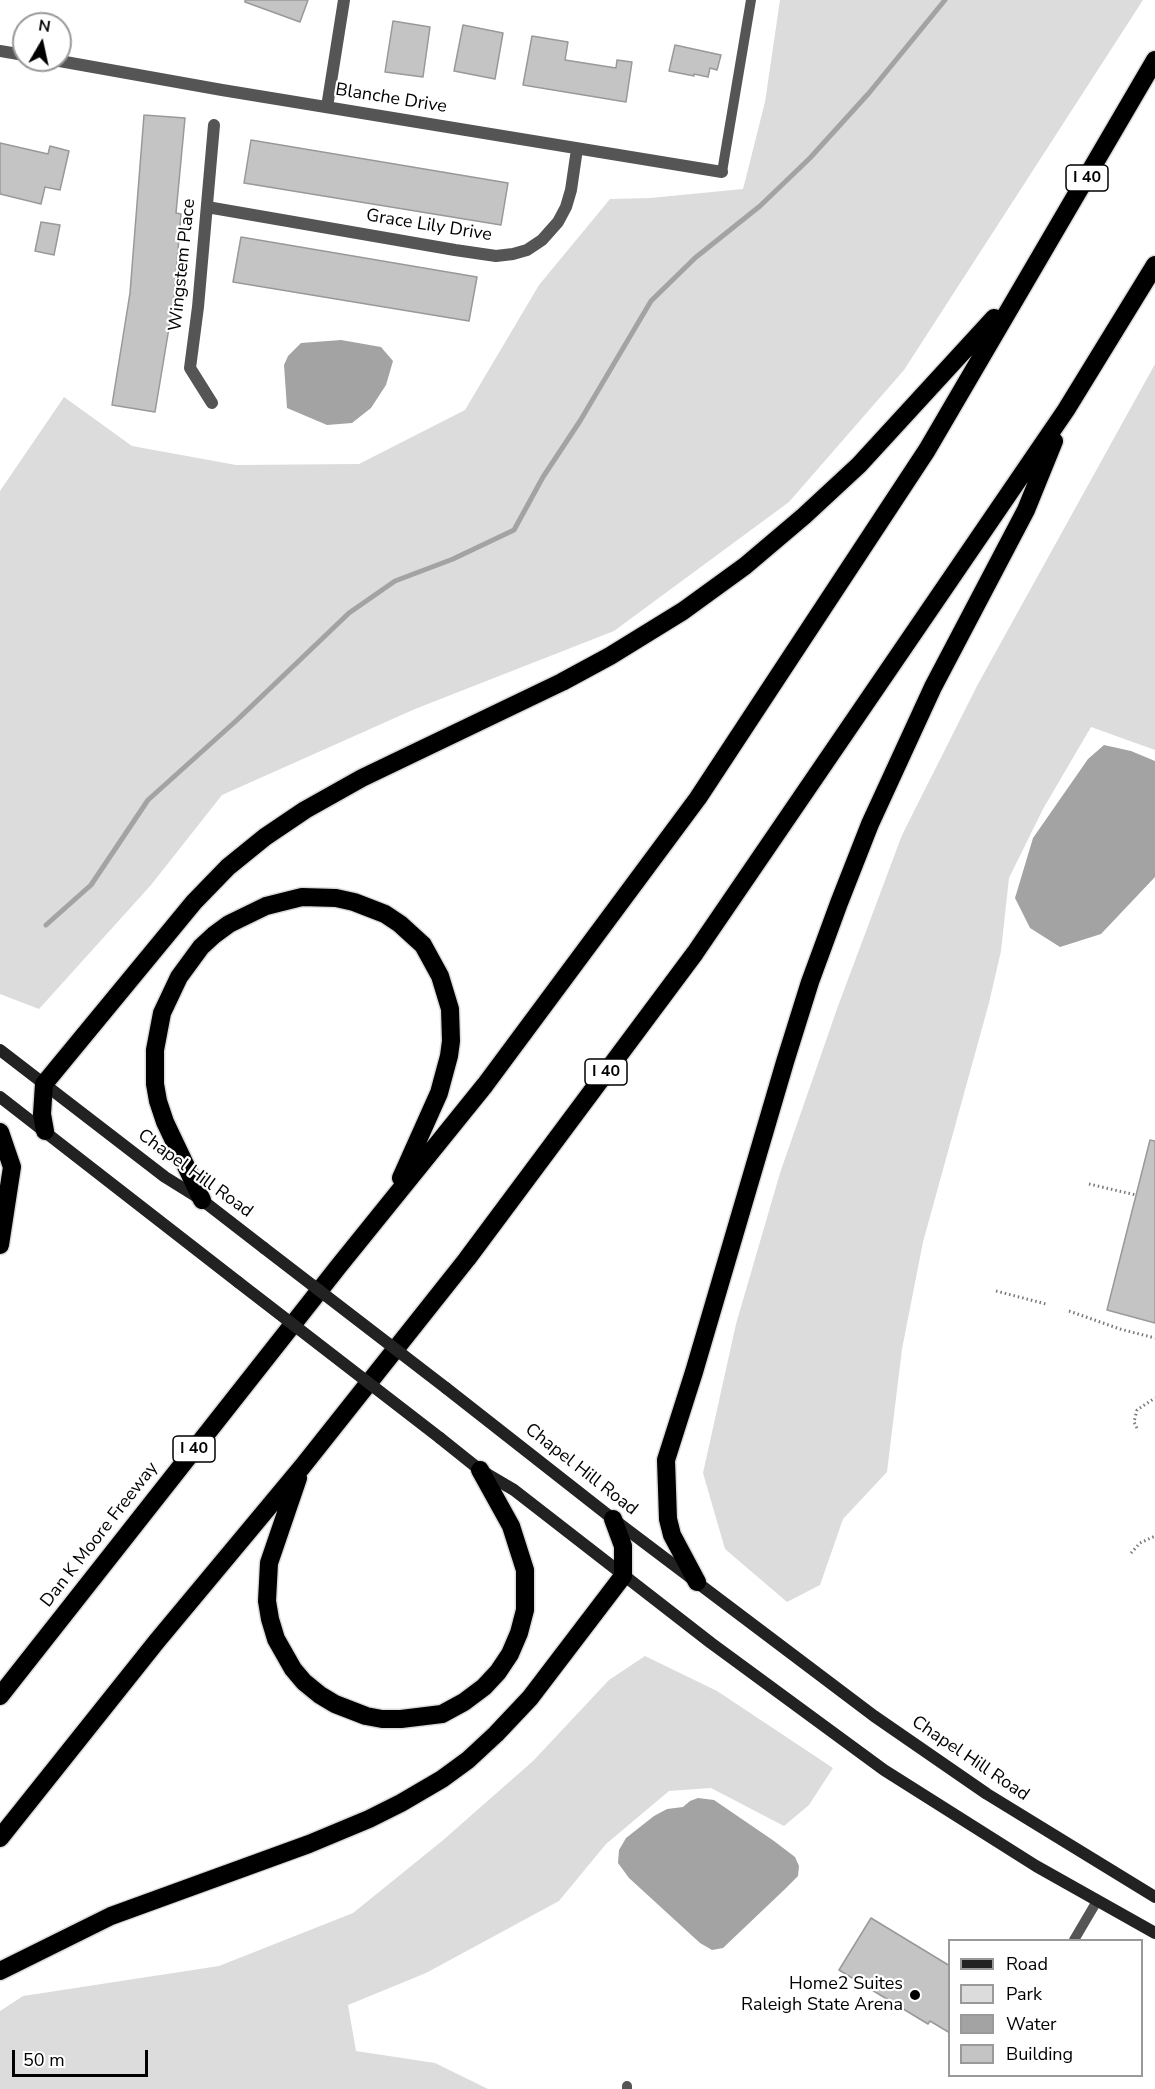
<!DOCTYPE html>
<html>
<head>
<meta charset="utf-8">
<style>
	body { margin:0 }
	#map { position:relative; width:1155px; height:2089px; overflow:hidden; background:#fff; font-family:"Nunito Sans",sans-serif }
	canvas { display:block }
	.legend { position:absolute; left:948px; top:1939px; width:195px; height:138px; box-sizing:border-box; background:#fff; border:2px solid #999; margin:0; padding:8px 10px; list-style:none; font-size:18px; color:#000 }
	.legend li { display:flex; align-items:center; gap:12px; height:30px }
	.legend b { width:30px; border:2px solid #999 }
	.north { position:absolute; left:12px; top:12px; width:60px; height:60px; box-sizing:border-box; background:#fff; border:2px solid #999; border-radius:50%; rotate:9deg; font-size:16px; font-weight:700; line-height:24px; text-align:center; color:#000 }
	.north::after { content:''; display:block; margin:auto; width:21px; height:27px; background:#000; clip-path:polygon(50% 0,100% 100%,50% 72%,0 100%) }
	.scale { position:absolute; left:12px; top:2050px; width:136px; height:27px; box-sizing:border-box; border:3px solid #000; border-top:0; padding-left:8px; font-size:18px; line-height:21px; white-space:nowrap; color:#000; -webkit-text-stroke:4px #fff; paint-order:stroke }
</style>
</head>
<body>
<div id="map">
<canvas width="1155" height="2089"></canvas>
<ul class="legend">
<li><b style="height:8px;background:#222"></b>Road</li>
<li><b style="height:16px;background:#dcdcdc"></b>Park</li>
<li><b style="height:16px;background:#a3a3a3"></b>Water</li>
<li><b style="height:16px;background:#c4c4c4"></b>Building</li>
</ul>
<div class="north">N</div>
<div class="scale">50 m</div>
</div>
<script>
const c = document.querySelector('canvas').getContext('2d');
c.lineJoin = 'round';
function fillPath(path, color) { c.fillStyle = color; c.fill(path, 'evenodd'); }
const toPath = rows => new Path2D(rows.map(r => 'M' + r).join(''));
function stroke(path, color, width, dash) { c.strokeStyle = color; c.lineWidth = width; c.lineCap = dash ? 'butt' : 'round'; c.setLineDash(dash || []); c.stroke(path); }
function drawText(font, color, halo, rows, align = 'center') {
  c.font = font + ' "Nunito Sans",sans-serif'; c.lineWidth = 4.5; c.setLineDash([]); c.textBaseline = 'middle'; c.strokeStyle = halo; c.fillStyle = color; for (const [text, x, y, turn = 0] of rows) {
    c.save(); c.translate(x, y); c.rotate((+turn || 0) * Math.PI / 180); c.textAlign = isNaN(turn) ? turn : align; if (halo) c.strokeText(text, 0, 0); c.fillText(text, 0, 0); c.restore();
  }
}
fillPath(toPath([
	[780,0,1143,0,904,370,789,502,614,631,415,709,222,795,151,885,39,1009,0,994,0,491,64,397,132,446,236,465,359,464,465,410,539,285,610,199,650,198,743,189,765,102],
	[1155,364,1155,750,1091,727,1043,809,1009,878,1001,951,989,1003,923,1242,902,1349,887,1472,843,1519,820,1585,787,1602,725,1549,703,1473,736,1324,780,1173,838,1006,902,835,978,684],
	[645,1656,717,1691,833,1768,809,1805,784,1826,711,1788,669,1791,606,1844,559,1901,426,1973,348,2005,356,2051,435,2063,488,2089,0,2089,0,2011,23,1996,219,1966,353,1913,442,1841,533,1761,609,1680]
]), '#dcdcdc');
fillPath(toPath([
	[341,340,381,347,393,361,386,385,371,408,352,423,327,425,287,408,284,365,288,356,301,343],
	[1104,745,1131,751,1155,761,1155,877,1101,934,1060,947,1030,928,1015,898,1033,838,1088,759],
	[698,1798,714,1800,774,1841,795,1857,799,1866,798,1876,784,1890,723,1948,712,1950,700,1943,629,1878,618,1863,619,1850,626,1838,654,1816,667,1809,683,1807,690,1801]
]), '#a3a3a3');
stroke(toPath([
	[46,925,91,885,148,800,237,720,349,613,395,581,453,559,514,530,543,477,580,421,651,301,695,258,760,206,810,158,869,93,945,0]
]), '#a3a3a3', 5);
const building = toPath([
	[245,0,308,0,300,22,245,2,245,0],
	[393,21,430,27,423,77,385,72,393,21],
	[463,25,503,33,495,79,454,71,463,25],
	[532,36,568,42,565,60,616,68,617,60,632,62,626,102,523,85,532,36],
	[675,45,721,55,717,70,710,68,708,77,694,74,694,76,669,71,675,45],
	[144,115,185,118,176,213,181,214,174,298,155,412,112,405,130,293,144,115],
	[251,140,508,183,501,225,244,183,251,140],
	[0,143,48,154,50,146,69,151,60,190,45,187,41,204,0,194,0,143],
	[41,222,60,225,54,255,35,251,41,222],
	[241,237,477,277,469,321,233,282,241,237],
	[1150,1140,1155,1141,1155,1323,1107,1310,1150,1140],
	[871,1918,950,1966,950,2033,930,2021,928,2024,839,1970,871,1918]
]);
fillPath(building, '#c4c4c4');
stroke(building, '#999', 1.5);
const motorway = toPath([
	[45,1131,42,1114,44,1084,194,902,228,867,265,837,305,810,362,778,562,682,610,656,683,611,745,566,804,516,859,465,994,318],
	[0,1132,12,1167,0,1245],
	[202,1200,165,1122,158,1101,155,1084,155,1050,162,1013,179,977,201,947,214,935,229,924,266,906,302,897,336,898,354,902,385,914,400,924,423,945,440,976,450,1009,451,1041,449,1056,439,1093,401,1178],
	[298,1478,269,1563,267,1601,270,1619,276,1639,293,1669,304,1682,320,1695,335,1704,366,1716,382,1719,401,1719,442,1714,464,1702,484,1687,498,1672,510,1654,519,1633,525,1610,525,1570,511,1526,480,1470],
	[697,1582,672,1535,668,1519,666,1460,694,1372,785,1062,810,982,839,903,870,824,933,687,1026,510,1054,441],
	[0,1696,338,1267,485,1085,698,798,927,450,1155,60],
	[0,1838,157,1641,302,1467,467,1259,695,953,1066,410,1155,265],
	[0,1971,111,1916,309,1844,369,1819,401,1803,442,1779,468,1760,496,1734,530,1698,623,1576,623,1546,613,1519]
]);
stroke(motorway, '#dbdbdb', 21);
stroke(toPath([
	[1089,1184,1136,1195],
	[996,1291,1046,1304],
	[1069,1311,1120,1329,1155,1338],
	[1137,1428,1134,1422,1137,1410,1155,1398],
	[1131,1553,1140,1543,1155,1536]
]), '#777', 3, [1.5, 3]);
stroke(toPath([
	[722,172,751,0],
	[1074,1940,1097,1901],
	[627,2086,627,2089]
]), '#555', 10);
stroke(toPath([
	[0,51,24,55],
	[54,60,222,90,722,172],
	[327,107,344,0],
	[207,207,455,250,496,256,513,254,527,250,542,240,558,222,566,207,571,190,577,149],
	[212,403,190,368,198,307,214,125]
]), '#555', 12);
stroke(toPath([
	[0,1050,165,1177,202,1200,264,1248],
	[0,1097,238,1282],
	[446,1388,613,1519,874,1716,987,1794,1155,1897],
	[440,1438,480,1470,514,1490,711,1643,884,1770,1036,1866,1155,1933]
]), '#222', 12);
stroke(motorway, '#000', 18);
stroke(toPath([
	[264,1248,446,1388],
	[238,1282,440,1438]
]), '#222', 12);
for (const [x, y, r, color] of [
	[915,1995,6,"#000"]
]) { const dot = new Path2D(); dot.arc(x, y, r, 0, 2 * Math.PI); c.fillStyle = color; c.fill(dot); stroke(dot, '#fff', 2); }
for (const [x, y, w] of [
	[1087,178,42],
	[606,1072,42],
	[194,1449,42]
]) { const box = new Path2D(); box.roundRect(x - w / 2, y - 13, w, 26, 4.5); c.fillStyle = '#fff'; c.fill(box); stroke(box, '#000', 1.5); }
drawText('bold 16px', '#000', null, [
	["I 40",1087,178],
	["I 40",606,1072],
	["I 40",194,1449]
]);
drawText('18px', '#000', '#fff', [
	["Blanche Drive",391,99,9],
	["Grace Lily Drive",429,226,9],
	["Wingstem Place",183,265,-84],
	["Chapel Hill Road",195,1174,36],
	["Chapel Hill Road",581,1470,38],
	["Dan K Moore Freeway",100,1535,-52],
	["Chapel Hill Road",970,1759,34]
]);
drawText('18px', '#000', '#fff', [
	["Home2 Suites",903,1985],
	["Raleigh State Arena",903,2006]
], 'right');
</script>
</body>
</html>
